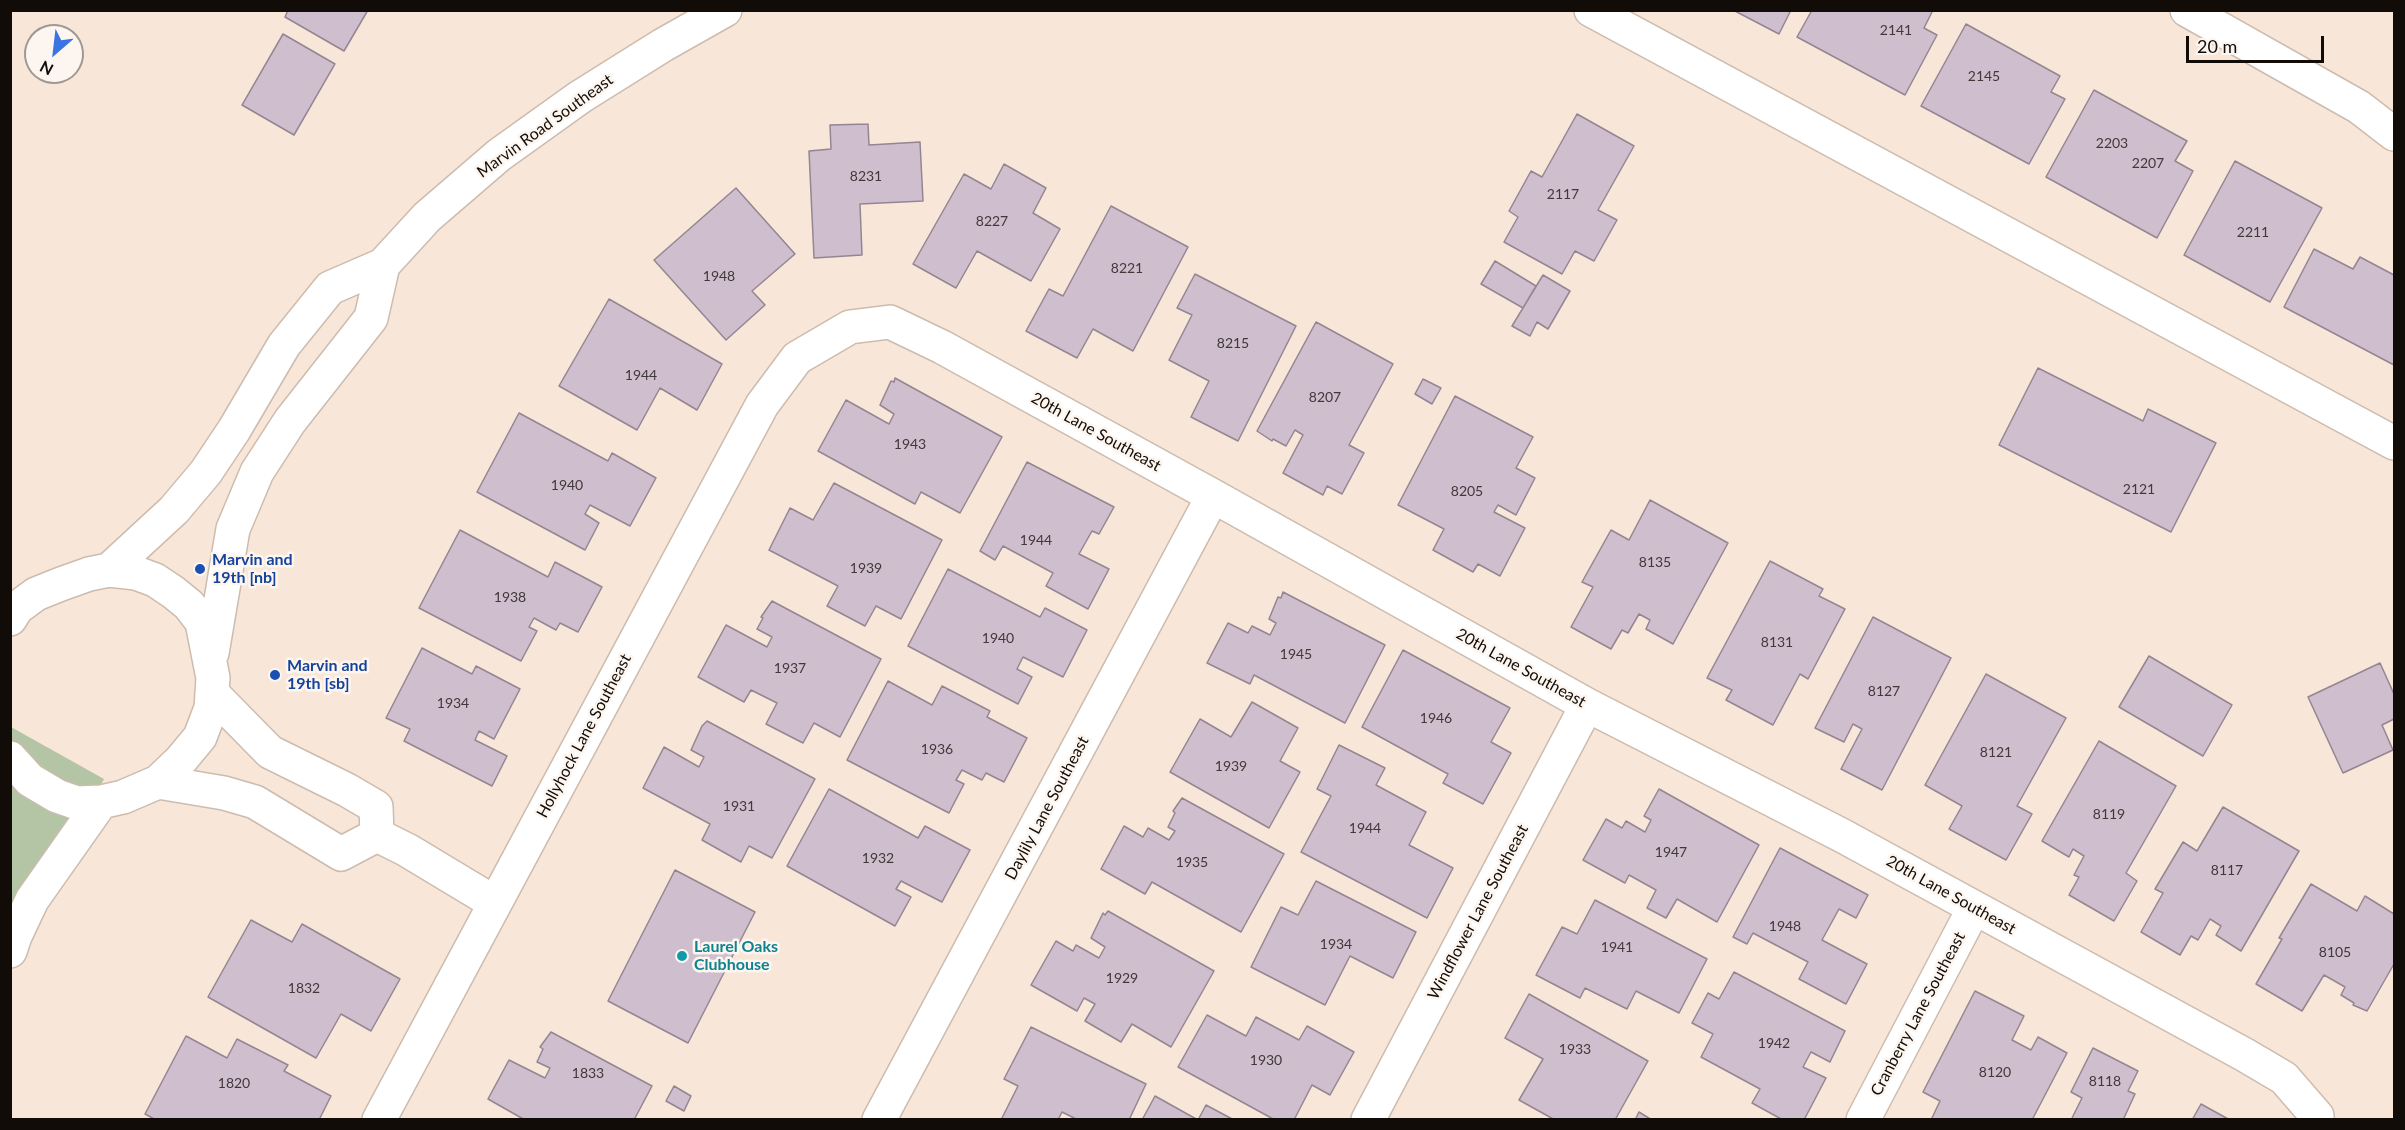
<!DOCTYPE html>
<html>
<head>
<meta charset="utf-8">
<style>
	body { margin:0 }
	#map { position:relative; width:2405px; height:1130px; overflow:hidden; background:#f8e7d8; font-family:Lato,sans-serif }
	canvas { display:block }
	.frame { position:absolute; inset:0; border:12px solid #120c08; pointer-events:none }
	.north { position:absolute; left:24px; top:24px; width:60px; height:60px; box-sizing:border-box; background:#fdf6f0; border:2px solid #9f9893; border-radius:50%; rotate:208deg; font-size:16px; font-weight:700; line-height:24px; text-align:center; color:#120c08 }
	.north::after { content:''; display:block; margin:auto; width:21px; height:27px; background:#3c73e3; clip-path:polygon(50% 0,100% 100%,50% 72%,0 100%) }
	.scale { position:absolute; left:2186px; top:36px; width:138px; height:27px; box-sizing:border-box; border:3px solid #120c08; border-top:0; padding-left:8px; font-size:18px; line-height:21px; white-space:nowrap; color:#120c08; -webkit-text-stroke:4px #fdf6f0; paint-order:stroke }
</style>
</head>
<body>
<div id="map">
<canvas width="2405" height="1130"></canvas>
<div class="frame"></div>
<div class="north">N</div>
<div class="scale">20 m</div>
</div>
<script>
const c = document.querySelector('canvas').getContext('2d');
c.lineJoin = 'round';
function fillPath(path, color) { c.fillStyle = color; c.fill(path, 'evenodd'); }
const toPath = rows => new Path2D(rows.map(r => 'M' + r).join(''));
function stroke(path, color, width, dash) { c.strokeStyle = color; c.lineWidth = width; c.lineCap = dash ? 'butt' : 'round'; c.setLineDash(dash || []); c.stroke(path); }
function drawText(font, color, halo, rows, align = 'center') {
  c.font = font + ' Lato,sans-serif'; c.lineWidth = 5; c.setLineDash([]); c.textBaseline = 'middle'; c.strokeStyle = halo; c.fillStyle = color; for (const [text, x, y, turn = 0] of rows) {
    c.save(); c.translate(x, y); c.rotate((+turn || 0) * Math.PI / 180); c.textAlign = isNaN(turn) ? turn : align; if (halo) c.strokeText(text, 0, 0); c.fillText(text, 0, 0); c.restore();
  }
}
fillPath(toPath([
	[11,727,104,779,11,960]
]), '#b3c5a4');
const building = toPath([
	[288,10,368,10,344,51,285,17,288,10],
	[1733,10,1791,10,1779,34,1733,10],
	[1812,10,1933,10,1924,28,1937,35,1905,95,1797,37,1812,10],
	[1966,24,2060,76,2051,92,2065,99,2029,164,1921,106,1966,24],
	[283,34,335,64,294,135,242,105,283,34],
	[2094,90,2187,141,2175,161,2193,171,2157,238,2046,177,2094,90],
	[1577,114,1634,146,1598,210,1617,220,1594,261,1575,251,1562,274,1504,242,1518,217,1509,211,1531,171,1542,177,1577,114],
	[868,124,869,145,920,142,923,201,860,204,862,255,814,258,809,151,831,149,830,125,868,124],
	[2235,161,2322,208,2270,302,2184,255,2235,161],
	[1004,164,1046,188,1033,213,1060,229,1031,281,977,251,956,288,913,264,964,174,991,189,1004,164],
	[736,188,795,254,752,291,765,305,726,340,654,260,736,188],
	[1111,206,1188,247,1133,351,1093,329,1077,358,1026,331,1049,289,1063,296,1111,206],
	[2314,249,2353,269,2360,257,2394,275,2394,365,2284,307,2314,249],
	[1495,261,1536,286,1523,308,1481,284,1495,261],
	[1195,274,1296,326,1238,441,1191,417,1209,381,1169,360,1192,315,1177,308,1195,274],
	[1543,275,1570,291,1548,329,1537,322,1530,336,1512,326,1543,275],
	[609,299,722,364,697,410,660,388,637,430,559,386,609,299],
	[1316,322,1393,364,1349,445,1364,453,1342,494,1327,486,1323,495,1283,473,1303,435,1295,430,1286,446,1273,439,1272,441,1257,431,1316,322],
	[2038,368,2143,421,2148,409,2216,443,2171,532,1999,445,2038,368],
	[895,378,1002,437,960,513,921,492,915,504,818,451,846,400,889,424,894,414,880,405,891,381,894,382,895,378],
	[1423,379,1441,388,1432,404,1415,394,1423,379],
	[1455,396,1533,437,1516,468,1535,478,1516,515,1498,505,1494,512,1525,528,1500,576,1478,564,1473,572,1433,550,1444,529,1398,505,1455,396],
	[519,413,608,461,612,453,656,478,630,526,590,505,585,514,599,523,585,550,477,492,519,413],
	[1027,462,1114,507,1099,534,1092,531,1079,554,1109,569,1088,609,1046,586,1053,573,1003,546,995,560,980,551,1027,462],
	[834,483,942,540,901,619,876,606,865,626,827,606,838,586,769,550,790,508,813,520,834,483],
	[1650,500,1728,543,1673,644,1646,629,1650,620,1639,614,1628,633,1622,630,1611,649,1571,627,1593,587,1582,582,1611,530,1629,540,1650,500],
	[460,530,548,577,555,562,602,587,578,632,560,623,556,630,534,618,529,627,537,631,521,661,419,608,460,530],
	[1770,561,1823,589,1819,596,1845,609,1808,679,1800,674,1773,725,1726,700,1732,690,1707,678,1770,561],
	[948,569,1040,617,1045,608,1087,630,1063,677,1023,657,1017,669,1032,677,1018,704,908,646,948,569],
	[1283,592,1385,645,1345,723,1254,675,1250,684,1207,663,1228,623,1248,633,1252,626,1270,635,1276,623,1269,619,1278,597,1281,598,1283,592],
	[772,601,881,659,840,737,814,723,803,743,766,724,777,703,751,690,744,702,698,677,726,625,767,647,772,637,757,629,763,618,761,617,772,601],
	[1873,617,1951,658,1882,790,1841,769,1862,729,1853,724,1844,742,1815,728,1873,617],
	[422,648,472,674,476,666,520,689,494,739,479,731,475,740,507,756,492,786,404,741,410,729,386,718,422,648],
	[1403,650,1510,708,1491,742,1511,753,1483,804,1443,783,1448,774,1362,727,1403,650],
	[2149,656,2232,705,2203,756,2119,707,2149,656],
	[2380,663,2394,694,2394,719,2382,725,2393,750,2343,773,2308,697,2380,663],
	[1986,674,2066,718,2017,806,2032,814,2006,860,1949,829,1962,806,1925,785,1986,674],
	[888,681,932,705,942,686,990,711,987,717,1027,738,1004,782,986,773,982,780,962,770,956,780,964,784,949,813,847,760,888,681],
	[1252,702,1298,728,1280,761,1300,772,1269,828,1170,772,1200,719,1231,737,1252,702],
	[707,721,815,779,772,858,749,846,741,862,702,840,710,824,643,788,664,747,699,767,704,757,691,750,702,726,707,721],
	[2099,741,2176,786,2126,873,2137,881,2114,921,2069,895,2079,877,2074,875,2084,856,2073,849,2069,857,2042,841,2099,741],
	[1339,745,1385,768,1376,785,1426,812,1409,845,1453,868,1427,918,1301,852,1331,796,1317,789,1339,745],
	[829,789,918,838,925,826,970,850,942,902,901,881,896,889,911,897,895,926,787,866,829,789],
	[1659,789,1759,845,1717,922,1677,899,1666,918,1647,908,1656,890,1629,875,1625,883,1583,860,1606,819,1622,828,1626,821,1645,832,1651,820,1644,816,1659,789],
	[1182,798,1284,854,1241,932,1152,882,1145,894,1101,869,1124,826,1143,837,1148,828,1169,840,1175,831,1168,827,1175,813,1173,811,1182,798],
	[2223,807,2299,851,2241,951,2216,935,2221,926,2210,919,2198,940,2191,936,2180,955,2141,932,2163,893,2155,889,2183,842,2197,851,2223,807],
	[1780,848,1868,895,1856,918,1839,909,1822,940,1867,964,1846,1004,1799,979,1808,962,1753,933,1747,944,1733,937,1780,848],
	[675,870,755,912,688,1043,608,1001,675,870],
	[1316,881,1416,932,1393,978,1350,956,1325,1005,1251,967,1281,907,1298,915,1316,881],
	[2311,884,2357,911,2365,896,2394,914,2394,964,2367,1011,2353,1005,2354,1003,2341,995,2345,987,2324,975,2302,1011,2256,984,2282,939,2279,938,2311,884],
	[1595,900,1707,959,1679,1013,1636,991,1627,1009,1585,988,1580,998,1536,975,1562,927,1577,934,1595,900],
	[1108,911,1214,971,1171,1047,1132,1024,1121,1042,1085,1021,1095,1004,1084,998,1077,1011,1031,985,1056,941,1073,951,1076,945,1099,958,1105,947,1091,938,1103,913,1105,915,1108,911],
	[251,920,292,942,302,924,400,979,371,1031,341,1014,316,1058,208,997,251,920],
	[1734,972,1845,1031,1830,1062,1811,1052,1803,1067,1826,1078,1804,1120,1783,1120,1752,1103,1760,1089,1701,1057,1713,1034,1692,1023,1708,993,1719,999,1734,972],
	[1975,991,2024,1016,2012,1040,2031,1050,2038,1037,2067,1053,2032,1120,1931,1120,1940,1101,1923,1092,1975,991],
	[1529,994,1648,1061,1615,1120,1555,1120,1519,1100,1543,1059,1505,1038,1529,994],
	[1207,1015,1246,1036,1256,1017,1299,1040,1307,1026,1354,1052,1330,1095,1312,1085,1294,1120,1275,1120,1178,1067,1207,1015],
	[1031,1027,1146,1084,1129,1120,1078,1120,1062,1112,1058,1120,1001,1120,1018,1086,1004,1079,1031,1027],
	[551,1032,652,1086,634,1120,525,1120,488,1099,509,1060,545,1078,550,1068,537,1062,543,1049,540,1047,551,1032],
	[186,1036,227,1058,237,1039,288,1065,284,1071,331,1096,319,1120,156,1120,145,1114,186,1036],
	[2093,1048,2138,1071,2128,1091,2135,1094,2124,1118,2127,1120,2071,1120,2082,1098,2071,1092,2093,1048],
	[674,1086,691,1096,684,1111,666,1101,674,1086],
	[1155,1096,1198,1120,1142,1120,1155,1096],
	[2201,1104,2230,1120,2192,1120,2201,1104],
	[1206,1105,1234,1120,1198,1120,1206,1105],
	[1639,1112,1652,1120,1635,1120,1639,1112]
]);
fillPath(building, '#cfbece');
stroke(building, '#948593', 1.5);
const minor = toPath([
	[1591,10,2394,443],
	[2187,10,2359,107,2394,134],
	[109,570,174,510,206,472,234,430,284,345,330,288,383,265,427,217,499,155,580,97,663,45,725,10],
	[10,619,17,608,36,594,61,584,89,574,109,570,136,573,155,580,173,592,189,605,202,622,213,678,211,708,200,737,180,761,158,782,123,797,101,802,77,803,57,796,30,780,10,758],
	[212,653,233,529,257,472,290,421,371,318,383,265],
	[212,693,270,752,347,790,376,807,377,835],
	[158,782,224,793,255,802,341,854,377,835],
	[377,835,407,850,495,903],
	[10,951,15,936,32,900,101,802],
	[379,1120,762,405,797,358,850,327,890,322,942,347,1213,496,1587,705,1843,836,2245,1055,2284,1078,2317,1116,2317,1120],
	[879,1120,1213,496],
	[1368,1120,1587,705],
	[1863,1120,1974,908]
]);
stroke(minor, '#cdbcae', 36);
stroke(minor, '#fff', 33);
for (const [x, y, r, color] of [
	[200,569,6,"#1a4fb4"],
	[275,675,6,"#1a4fb4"],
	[682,956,6,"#0f9aa8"]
]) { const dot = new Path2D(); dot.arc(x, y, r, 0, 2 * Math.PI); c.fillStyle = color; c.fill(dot); stroke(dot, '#fdf6f0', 2); }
drawText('14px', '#41383a', null, [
	["2141",1896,30],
	["2145",1984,76],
	["2203",2112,143],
	["2207",2148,163],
	["8231",866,176],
	["2117",1563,194],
	["8227",992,221],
	["2211",2253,232],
	["8221",1127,268],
	["1948",719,276],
	["8215",1233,343],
	["1944",641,375],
	["8207",1325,397],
	["1943",910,444],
	["1940",567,485],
	["2121",2139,489],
	["8205",1467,491],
	["1944",1036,540],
	["8135",1655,562],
	["1939",866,568],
	["1938",510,597],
	["1940",998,638],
	["8131",1777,642],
	["1945",1296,654],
	["1937",790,668],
	["8127",1884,691],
	["1934",453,703],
	["1946",1436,718],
	["1936",937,749],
	["8121",1996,752],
	["1939",1231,766],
	["1931",739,806],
	["8119",2109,814],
	["1944",1365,828],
	["1947",1671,852],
	["1932",878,858],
	["1935",1192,862],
	["8117",2227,870],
	["1948",1785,926],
	["1934",1336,944],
	["1941",1617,947],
	["8105",2335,952],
	["1929",1122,978],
	["1832",304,988],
	["1942",1774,1043],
	["1933",1575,1049],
	["1930",1266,1060],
	["8120",1995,1072],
	["1833",588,1073],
	["8118",2105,1081],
	["1820",234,1083]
]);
drawText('16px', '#120c08', '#fdf6f0', [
	["Marvin Road Southeast",545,126,-36],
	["20th Lane Southeast",1096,432,29],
	["20th Lane Southeast",1521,668,29],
	["Hollyhock Lane Southeast",584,736,-62],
	["Daylily Lane Southeast",1047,808,-62],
	["20th Lane Southeast",1951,895,29],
	["Windflower Lane Southeast",1478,912,-62],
	["Cranberry Lane Southeast",1918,1014,-62]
]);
drawText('bold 16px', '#164399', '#fdf6f0', [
	["Marvin and",212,560],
	["19th [nb]",212,578],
	["Marvin and",287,666],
	["19th [sb]",287,684]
], 'left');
drawText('bold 16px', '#0d838f', '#fdf6f0', [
	["Laurel Oaks",694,947],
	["Clubhouse",694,965]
], 'left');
</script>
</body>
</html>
